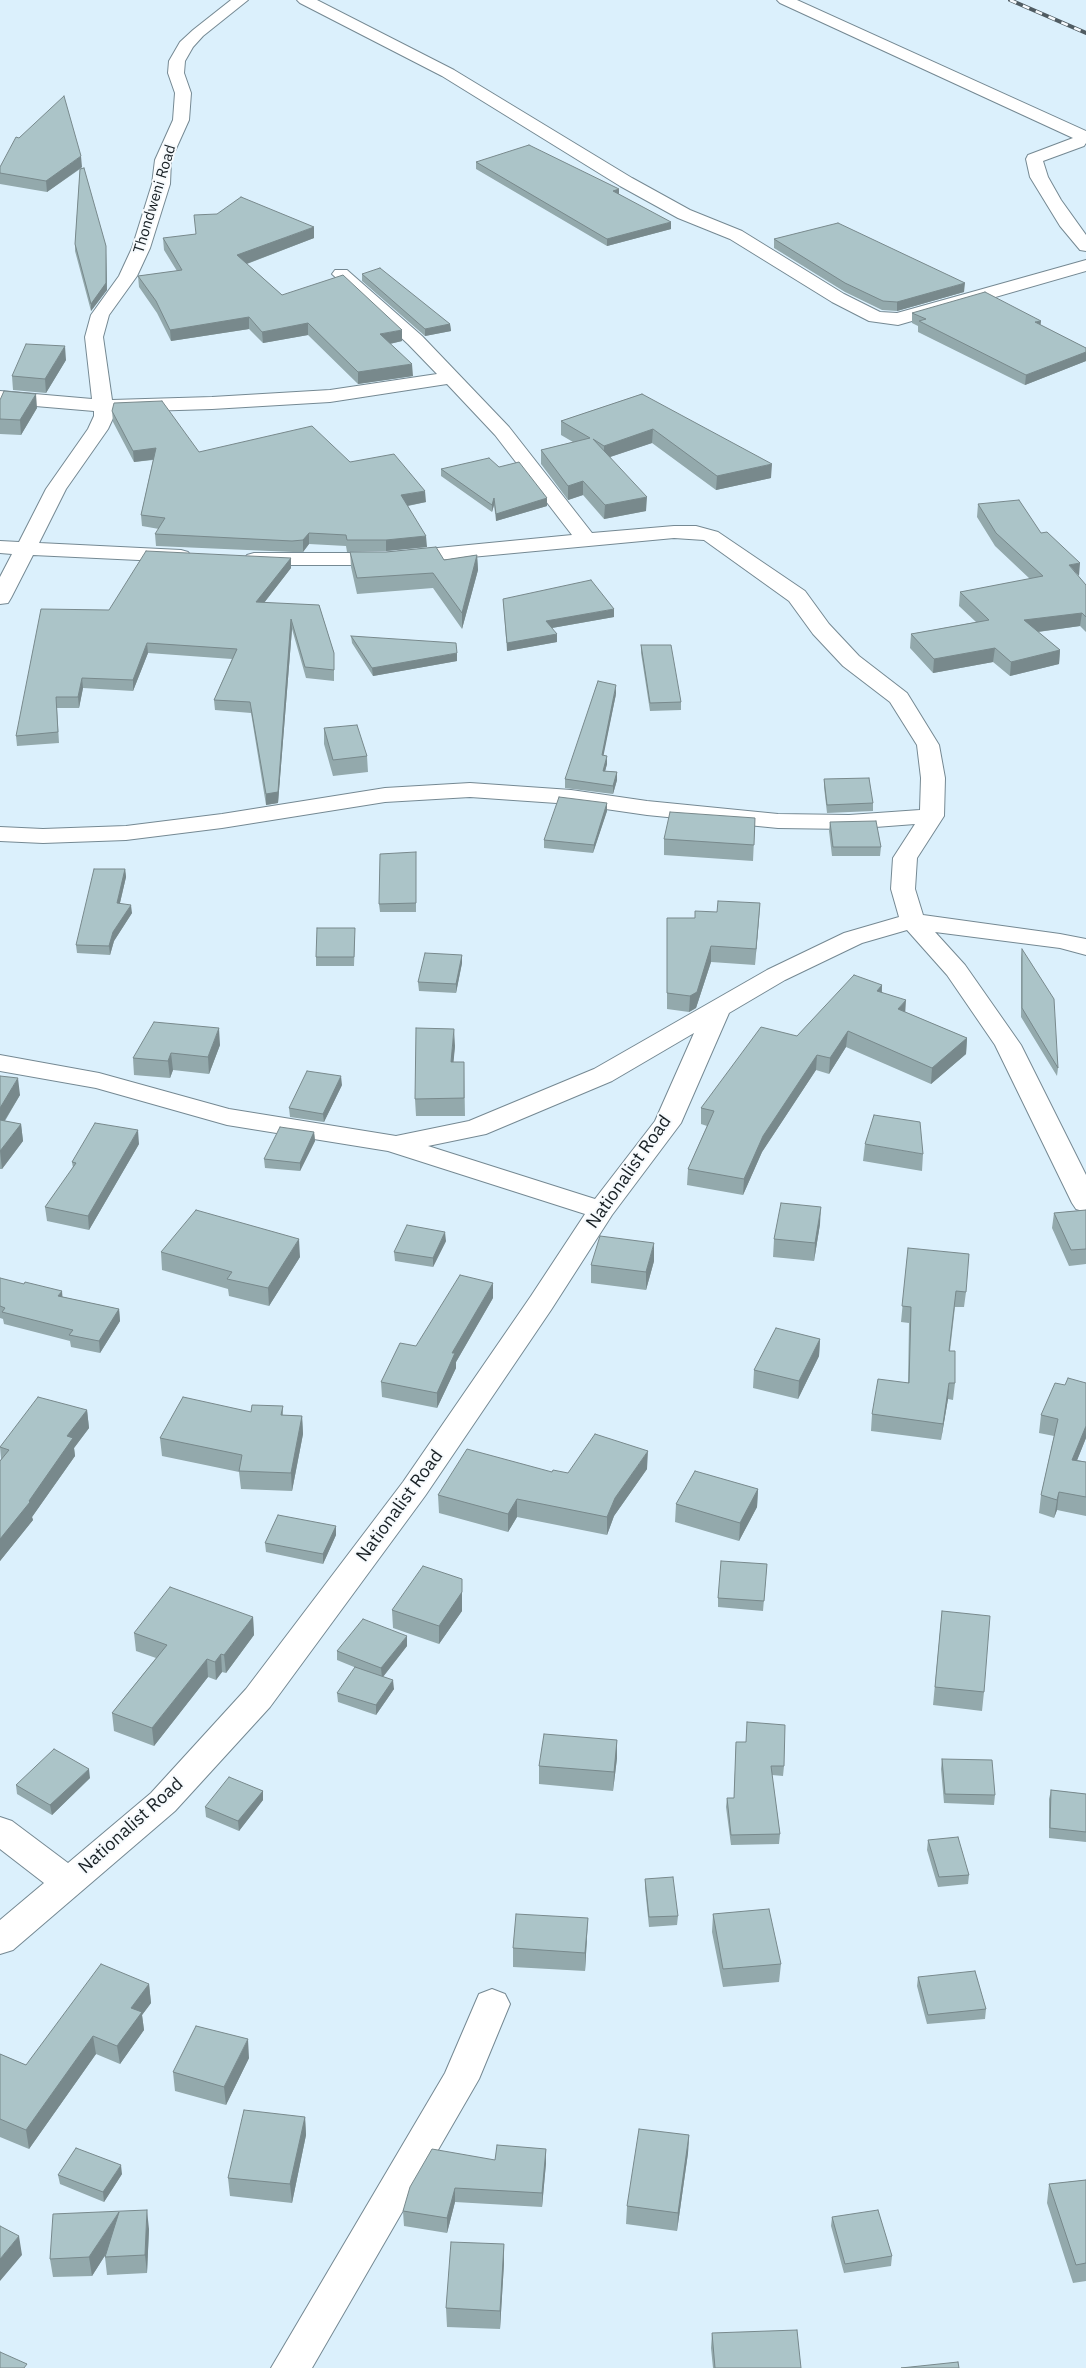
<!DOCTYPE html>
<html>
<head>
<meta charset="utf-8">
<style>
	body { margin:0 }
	canvas { display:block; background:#dbf0fc }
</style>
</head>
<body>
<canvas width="1086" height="2368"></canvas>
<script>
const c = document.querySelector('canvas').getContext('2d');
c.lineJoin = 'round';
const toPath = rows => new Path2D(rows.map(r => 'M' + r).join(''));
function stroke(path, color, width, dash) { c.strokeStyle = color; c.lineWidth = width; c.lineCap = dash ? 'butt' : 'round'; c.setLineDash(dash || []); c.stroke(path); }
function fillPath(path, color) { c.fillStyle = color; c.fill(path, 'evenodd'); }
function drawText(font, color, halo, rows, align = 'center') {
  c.font = font + ' "IBM Plex Sans",sans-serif'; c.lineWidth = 4; c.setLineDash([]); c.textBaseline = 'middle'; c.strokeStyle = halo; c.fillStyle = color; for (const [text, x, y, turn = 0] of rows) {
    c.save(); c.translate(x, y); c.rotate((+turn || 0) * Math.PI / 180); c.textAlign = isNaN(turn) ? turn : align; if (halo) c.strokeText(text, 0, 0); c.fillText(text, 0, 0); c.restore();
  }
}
const minor = toPath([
	[231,0,248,0,203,36,193,47,185,61,184,73,191,93,189,120,171,160,170,184,150,248,137,276,109,315,103,337,112,400,212,397,330,390,437,374,408,344,332,274,335,270,347,270,422,336,509,427,592,533,674,526,696,526,718,532,805,591,829,624,859,656,907,693,939,745,945,778,944,816,917,858,915,889,923,915,1060,934,1086,939,1086,955,1060,948,935,932,965,965,1021,1045,1086,1175,1086,1212,1076,1209,1072,1203,995,1045,947,975,907,930,862,943,785,980,729,1013,681,1123,612,1215,551,1310,425,1496,270,1707,175,1811,13,1950,0,1954,0,1920,44,1883,0,1849,0,1817,12,1821,68,1863,151,1793,246,1689,403,1482,531,1296,585,1214,388,1151,227,1125,96,1088,0,1071,0,1055,99,1073,229,1109,396,1136,469,1121,594,1069,767,970,844,933,899,917,891,889,893,858,915,824,849,829,778,828,647,815,571,804,470,797,385,802,222,828,126,840,43,843,0,841,0,827,43,829,126,826,222,814,385,788,470,783,571,790,647,801,778,814,849,815,920,810,921,778,917,745,890,702,843,666,813,634,789,601,704,540,674,538,386,565,254,565,247,563,244,559,247,555,254,553,386,553,572,535,495,435,447,384,330,402,212,409,113,412,114,416,108,429,66,489,39,543,181,550,188,552,191,556,188,560,181,562,33,555,11,598,8,603,0,604,0,577,12,554,0,553,0,541,19,542,46,489,88,429,94,416,94,411,0,403,0,391,92,399,85,337,91,315,119,276,132,248,152,184,155,160,173,120,175,93,168,73,169,61,180,42,193,30,231,0],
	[694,1033,655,1121,595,1199,428,1146,486,1134,612,1081,694,1033],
	[297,0,317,0,454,70,632,178,690,210,742,231,844,294,880,312,897,313,1086,260,1086,271,898,325,869,321,832,302,730,239,678,218,620,186,442,76,300,3,297,0],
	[777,0,797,0,1086,131,1086,143,1084,146,1043,161,1048,177,1061,200,1086,235,1086,251,1080,250,1060,226,1030,177,1026,159,1028,155,1073,138,780,3,777,0],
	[492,1989,505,1994,510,2004,479,2079,312,2368,271,2368,445,2073,479,1994,492,1989]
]);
stroke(minor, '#758993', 2);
fillPath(minor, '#fff');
const rail = toPath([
	[1010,0,1086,33]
]);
stroke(rail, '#505c62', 4);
stroke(rail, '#f6fafd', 2.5, [7]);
fillPath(toPath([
	[476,162,619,189,619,194,671,229,607,246,476,169],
	[0,167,82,167,80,169,106,246,106,253,107,290,91,311,75,251,75,244,80,169,47,192,0,184],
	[163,238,314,238,247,264,282,295,402,341,390,344,413,376,358,384,308,335,263,343,249,329,171,341,157,313,139,287,138,276,177,271,164,250],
	[774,239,964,292,897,311,882,310,845,292,774,248],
	[362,274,450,324,451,331,425,336,362,281],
	[912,313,1040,325,1086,348,1086,361,1025,385,918,332,918,326,912,323],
	[66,360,46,393,13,390,12,376],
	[642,394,771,478,716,490,652,443,610,457,646,511,604,519,583,495,568,500,541,464,541,450,573,442,561,435,561,421],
	[0,400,37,408,21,435,0,434],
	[112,411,199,452,350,462,426,502,408,506,427,547,386,551,347,552,346,546,309,544,303,552,293,552,156,546,155,534,159,529,142,526,141,515,153,460,134,462,113,422],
	[499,467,547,506,496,521,494,505,492,512,441,476,441,469],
	[978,504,1041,533,1086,585,1086,632,1080,626,1038,632,1060,650,1059,664,1010,676,993,662,933,673,910,648,911,634,976,622,959,606,960,592,1030,579,995,546,977,517],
	[350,552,444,560,477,555,478,570,462,629,433,588,357,594,351,567],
	[291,558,291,568,264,603,319,605,334,653,334,681,306,678,292,629,278,803,266,805,251,713,215,710,214,700,232,659,148,653,133,691,83,688,79,708,57,708,59,743,17,746,16,736,109,610],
	[503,599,614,617,552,628,557,642,507,651],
	[351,636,457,661,373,676,352,643],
	[641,645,681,702,681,710,650,711,641,653],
	[616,694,603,755,607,764,605,771,617,772,617,780,613,794,565,788,565,779],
	[324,728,367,756,368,772,333,776,324,744],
	[824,779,873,803,873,811,827,813,824,787],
	[607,803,607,811,593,853,544,848,544,840],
	[755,818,753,861,664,855,664,839],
	[830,822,881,847,880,856,832,856,829,831],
	[416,852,416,912,380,912,379,904],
	[125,869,126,877,120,903,132,913,114,941,110,955,77,953,76,945],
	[760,903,755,965,711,962,696,1008,689,1012,667,1009,667,918,695,918,717,912],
	[355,936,354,966,316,966,316,957],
	[1022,949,1058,1068,1057,1076,1021,1017,1021,958],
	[462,955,462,963,456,993,419,991,418,982],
	[882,985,882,992,905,1012,967,1038,966,1054,931,1084,846,1047,829,1074,816,1070,762,1152,743,1195,687,1185,688,1169,707,1126,701,1124,701,1108,797,1036],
	[220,1045,209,1074,173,1070,170,1078,134,1075,133,1058],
	[455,1046,453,1062,464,1062,465,1116,416,1116,415,1099],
	[0,1076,20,1095,5,1121,21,1124,23,1141,2,1169,0,1169],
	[342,1085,324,1122,290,1117,289,1108],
	[314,1132,315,1141,300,1171,265,1168,264,1159],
	[139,1144,89,1230,47,1221,45,1207,73,1168,72,1162],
	[865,1144,923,1154,922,1171,863,1161],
	[1086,1210,1086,1264,1069,1266,1052,1228,1054,1213],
	[820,1224,814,1261,773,1257,774,1239],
	[446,1241,433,1267,395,1261,394,1252],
	[908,1248,966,1292,964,1307,955,1307,950,1351,955,1383,953,1400,948,1399,941,1440,871,1431,872,1414,908,1383,909,1323,901,1322],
	[161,1252,300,1257,269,1306,229,1296,228,1289,162,1270],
	[654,1261,646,1290,591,1283,591,1265],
	[0,1278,63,1297,119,1309,120,1321,100,1353,71,1347,70,1341,4,1324,3,1319,0,1318],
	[493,1298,456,1362,456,1368,437,1408,382,1397,381,1382,416,1346],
	[820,1339,819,1356,798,1399,753,1388,754,1370],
	[1086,1383,1086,1438,1077,1460,1086,1462,1086,1516,1057,1510,1054,1518,1039,1513,1041,1495,1054,1436,1039,1433,1041,1415,1065,1385],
	[283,1406,283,1415,302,1416,303,1434,292,1491,241,1489,239,1472,162,1456,160,1438,251,1412],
	[87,1410,89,1428,74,1448,75,1456,32,1517,33,1520,0,1561,0,1461,1,1459,0,1447],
	[647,1469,614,1516,607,1535,517,1517,508,1532,439,1513,438,1495,552,1472,568,1473],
	[758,1489,757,1507,739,1541,675,1522,676,1504],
	[336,1526,336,1535,323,1564,266,1552,265,1543],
	[767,1564,763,1611,718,1607,718,1598],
	[392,1610,462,1611,439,1644,393,1628],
	[942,1611,984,1692,982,1711,933,1705],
	[253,1617,254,1635,226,1673,222,1672,216,1680,208,1677,154,1746,114,1731,112,1713,156,1658,136,1651,134,1633],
	[407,1646,383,1677,394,1689,376,1715,338,1702,337,1693,359,1669,337,1660,337,1651],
	[617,1740,617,1758,613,1791,539,1784,539,1766],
	[736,1742,784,1766,783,1776,772,1775,780,1834,779,1844,731,1845,726,1807,727,1798,734,1798],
	[942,1759,995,1795,994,1805,944,1803,941,1769],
	[90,1778,52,1815,17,1794,16,1785],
	[1051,1790,1086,1794,1086,1842,1049,1838,1049,1799],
	[263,1791,263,1800,239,1831,206,1817,205,1807],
	[928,1840,969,1875,968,1884,938,1887,927,1850],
	[645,1879,678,1916,677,1925,649,1927,645,1888],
	[713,1914,781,1964,779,1982,723,1987,712,1932],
	[587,1937,585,1971,513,1967,513,1948],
	[918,1977,986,2009,985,2019,927,2024,917,1986],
	[149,1984,151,2003,142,2015,144,2030,120,2064,96,2054,29,2149,0,2137,0,2054,26,2065],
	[249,2058,226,2105,175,2091,173,2072],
	[305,2117,306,2135,292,2203,230,2196,228,2178],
	[689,2135,688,2153,677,2231,626,2224,627,2206],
	[546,2149,546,2163,542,2207,455,2202,447,2233,404,2226,403,2211,495,2160],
	[122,2174,104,2202,60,2184,58,2175],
	[1086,2180,1086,2281,1073,2283,1047,2203,1049,2184],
	[832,2217,892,2256,891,2266,844,2273,831,2226],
	[149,2229,147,2273,107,2275,105,2257,106,2254,92,2276,53,2277,50,2259],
	[504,2244,504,2263,500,2329,447,2327,446,2308],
	[712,2333,801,2368,713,2368,711,2348]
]), '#93a9ac');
fillPath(toPath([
	[81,156,82,167,47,192,46,181],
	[619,189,619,195,613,191],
	[671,222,671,229,607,246,607,239],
	[314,227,314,238,238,267,237,255],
	[106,246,107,290,91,311,91,304],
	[965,283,964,292,897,311,897,302],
	[249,317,249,329,171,341,170,330],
	[1041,321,1040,331,1035,322],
	[308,323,308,335,263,343,262,332],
	[450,324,451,331,425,336,425,329],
	[402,330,402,341,380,346,380,334],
	[65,346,66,360,46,393,45,379],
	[1086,352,1086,361,1025,385,1026,375],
	[412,364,413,376,358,384,358,372],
	[36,394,37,408,21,435,20,420],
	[653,429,652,443,604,459,604,446],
	[156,448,157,459,134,462,133,451],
	[772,464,771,478,716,490,717,476],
	[583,481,583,495,568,500,568,486],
	[425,491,426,502,401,507,401,495],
	[647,497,646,511,604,519,605,505],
	[494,498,494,505,492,512,492,505],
	[547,498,547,506,496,521,496,514],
	[309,533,309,544,303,552,303,540],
	[426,536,427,547,386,551,386,540],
	[477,555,478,570,462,629,462,613],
	[291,558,291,568,256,613,256,602],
	[1080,563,1079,576,1069,565],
	[614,609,614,617,546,629,546,621],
	[1082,613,1080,626,1022,634,1024,620],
	[291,619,292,629,278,803,266,805,266,794],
	[557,634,557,642,507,651,507,643],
	[147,643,148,653,133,691,133,680],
	[995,648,993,662,933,673,934,659],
	[1060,650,1059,664,1010,676,1011,662],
	[457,653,457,661,373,676,372,668],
	[82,678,83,688,79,708,78,697],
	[616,685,616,694,602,763,602,755],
	[607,756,607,764,603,779,603,771],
	[617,772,617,780,613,794,613,786],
	[607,803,607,811,593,853,594,845],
	[125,869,126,877,118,911,117,903],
	[760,903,759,919,755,965,756,949],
	[131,905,132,913,114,941,110,955,109,946,113,932],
	[711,946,711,962,696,1008,689,1012,690,996],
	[462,955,462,963,456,993,456,984],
	[882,985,881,1001,877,991],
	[906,1000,905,1016,898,1009],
	[219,1028,220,1045,209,1074,208,1057],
	[454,1029,455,1046,452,1079,451,1062],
	[848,1031,846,1047,829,1074,830,1058],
	[967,1038,966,1054,931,1084,932,1068],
	[171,1053,173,1070,170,1078,168,1061],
	[817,1055,816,1070,762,1152,743,1195,744,1179,763,1136],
	[341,1076,342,1085,324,1122,323,1114],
	[18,1078,20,1095,0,1128,0,1108],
	[21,1124,23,1141,2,1169,0,1151],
	[138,1130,139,1144,89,1230,88,1216],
	[314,1132,315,1141,300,1171,300,1163],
	[821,1207,820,1224,814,1261,815,1243],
	[445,1232,446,1241,433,1267,433,1258],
	[299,1239,300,1257,269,1306,268,1288],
	[654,1243,654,1261,646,1290,646,1272],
	[493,1283,493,1298,456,1362,456,1368,437,1408,437,1393,452,1353],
	[62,1291,63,1303,58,1296],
	[119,1309,120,1321,100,1353,99,1341],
	[820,1339,819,1356,798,1399,799,1381],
	[949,1383,948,1399,941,1440,943,1424],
	[87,1410,89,1428,74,1448,75,1456,32,1517,33,1520,0,1561,0,1539,29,1501,67,1436],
	[302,1416,303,1434,292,1491,291,1473],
	[1086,1426,1086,1438,1070,1478,1072,1460],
	[648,1451,647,1469,614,1516,607,1535,607,1517,615,1498],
	[758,1489,757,1507,739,1541,740,1523],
	[1059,1492,1057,1510,1054,1518,1057,1500],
	[517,1499,517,1517,508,1532,508,1514],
	[336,1526,336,1535,323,1564,323,1554],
	[462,1579,462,1611,439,1644,439,1626],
	[253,1617,254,1635,226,1673,224,1655],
	[407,1636,407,1646,382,1678,381,1668],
	[221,1654,222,1672,216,1680,215,1662],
	[207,1659,208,1677,154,1746,152,1728],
	[393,1680,394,1689,376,1715,376,1705],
	[617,1740,617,1758,613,1791,614,1772],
	[89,1769,90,1778,52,1815,50,1805],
	[263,1791,263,1800,239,1831,238,1821],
	[588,1918,587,1937,585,1971,585,1953],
	[149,1984,151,2003,142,2015,144,2030,120,2064,117,2046,131,2008],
	[93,2036,96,2054,29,2149,26,2130],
	[248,2039,249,2058,226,2105,224,2087],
	[305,2117,306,2135,292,2203,290,2184],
	[689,2135,688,2153,677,2231,678,2213],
	[546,2149,546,2163,542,2207,542,2193],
	[121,2165,122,2174,104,2202,103,2192],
	[455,2188,455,2202,447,2233,447,2218],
	[147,2210,149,2229,147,2273,145,2255],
	[119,2212,121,2230,92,2276,89,2257],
	[19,2236,22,2255,0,2281,0,2259],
	[504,2244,504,2263,500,2329,500,2311]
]), '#78898c');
const building = toPath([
	[64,96,81,156,46,181,0,173,0,167,16,137,19,138,64,96],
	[529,145,619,189,613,191,671,222,607,239,476,162,529,145],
	[84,168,106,246,106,283,91,304,75,244,80,169,84,168],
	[241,197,314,227,237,255,282,295,343,275,402,330,380,334,412,364,358,372,308,323,262,332,249,317,170,330,156,301,138,276,182,270,163,238,196,234,194,215,217,214,241,197],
	[838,223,965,283,897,302,883,301,845,283,774,239,838,223],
	[380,268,450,324,425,329,362,274,380,268],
	[985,292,1041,321,1035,322,1086,348,1086,352,1026,375,919,321,926,319,912,313,985,292],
	[26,344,65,346,45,379,12,376,26,344],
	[4,391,36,394,20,420,0,419,0,400,4,391],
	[642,394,772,464,717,476,653,429,604,446,593,439,647,497,605,505,583,481,568,486,541,450,590,438,561,421,642,394],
	[162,401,199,452,312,426,350,462,394,454,425,491,401,495,426,536,386,540,347,540,346,535,309,533,303,540,292,541,155,534,165,518,141,515,156,448,133,451,112,411,114,403,162,401],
	[489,458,499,467,519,462,547,498,496,514,494,498,492,505,441,469,489,458],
	[1019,500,1041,533,1047,532,1080,563,1069,565,1086,585,1086,617,1082,613,1024,620,1060,650,1011,662,995,648,934,659,911,634,989,620,960,592,1043,576,996,533,978,504,1019,500],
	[436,547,444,560,477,555,462,613,433,573,357,578,350,552,386,552,436,547],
	[146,551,291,558,256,602,319,605,334,653,334,670,305,667,291,619,278,792,266,794,250,702,214,700,237,649,147,643,133,680,82,678,78,697,56,697,58,732,16,736,41,609,109,610,146,551],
	[591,580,614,609,546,621,557,634,507,643,503,599,591,580],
	[351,636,456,643,457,653,372,668,351,636],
	[641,645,671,645,681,702,650,703,641,645],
	[598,681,616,685,602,755,607,756,603,771,617,772,613,786,565,779,598,681],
	[357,725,367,756,333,760,324,728,357,725],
	[869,778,873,803,827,805,824,779,869,778],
	[559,797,607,803,594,845,544,840,559,797],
	[670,812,755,818,754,845,664,839,670,812],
	[876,821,881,847,833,847,830,822,876,821],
	[416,852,416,903,379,904,380,854,416,852],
	[94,869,125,869,117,903,131,905,113,932,109,946,76,945,94,869],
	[718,901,760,903,756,949,711,946,697,992,690,996,667,993,667,918,695,918,695,911,717,912,718,901],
	[317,928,355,928,354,957,316,957,317,928],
	[1022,949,1054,999,1058,1068,1022,1008,1022,949],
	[425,953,462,955,456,984,418,982,425,953],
	[854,975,882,985,877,991,906,1000,898,1009,967,1038,932,1068,848,1031,830,1058,817,1055,763,1136,744,1179,688,1169,714,1111,701,1108,761,1027,797,1036,854,975],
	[154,1022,219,1028,208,1057,171,1053,168,1061,133,1058,154,1022],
	[416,1028,454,1029,451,1062,464,1062,464,1098,415,1099,416,1028],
	[307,1071,341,1076,323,1114,289,1108,307,1071],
	[0,1076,18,1078,0,1108,0,1076],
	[874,1115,920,1122,923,1154,865,1144,874,1115],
	[0,1120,21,1124,0,1151,0,1120],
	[95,1123,138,1130,88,1216,45,1207,76,1163,72,1162,95,1123],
	[280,1127,314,1132,300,1163,264,1159,280,1127],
	[781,1203,821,1207,815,1243,774,1239,781,1203],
	[196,1210,299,1239,268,1288,227,1279,232,1272,161,1252,196,1210],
	[1086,1210,1086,1249,1071,1250,1054,1213,1086,1210],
	[407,1225,445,1232,433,1258,394,1252,407,1225],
	[600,1236,654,1243,646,1272,591,1265,600,1236],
	[908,1248,969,1254,966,1292,956,1291,949,1351,955,1351,955,1383,949,1383,943,1424,872,1414,878,1379,909,1383,911,1307,902,1306,908,1248],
	[460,1275,493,1283,452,1353,455,1353,437,1393,381,1382,400,1343,416,1346,460,1275],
	[0,1278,24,1284,25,1282,62,1291,58,1296,119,1309,99,1341,69,1335,73,1330,2,1312,5,1308,0,1306,0,1278],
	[776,1328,820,1339,799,1381,754,1370,776,1328],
	[1068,1378,1086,1383,1086,1426,1072,1460,1086,1462,1086,1497,1059,1492,1057,1500,1041,1495,1058,1419,1041,1415,1055,1383,1065,1385,1068,1378],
	[38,1397,87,1410,67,1436,73,1438,29,1501,30,1502,0,1539,0,1461,9,1450,0,1447,38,1397],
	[183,1397,251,1412,252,1405,283,1406,281,1415,302,1416,291,1473,239,1471,242,1455,160,1438,183,1397],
	[595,1434,648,1451,615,1498,607,1517,517,1499,508,1514,438,1495,467,1449,552,1472,553,1470,568,1473,595,1434],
	[695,1471,758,1489,740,1523,676,1504,695,1471],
	[278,1515,336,1526,323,1554,265,1543,278,1515],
	[721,1561,767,1564,764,1601,718,1598,721,1561],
	[423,1566,462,1579,462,1592,439,1626,392,1610,423,1566],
	[170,1587,253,1617,224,1655,221,1654,215,1662,207,1659,152,1728,112,1713,167,1645,134,1633,170,1587],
	[942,1611,990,1616,984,1692,935,1687,942,1611],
	[363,1619,407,1636,381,1668,337,1651,363,1619],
	[355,1667,393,1680,376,1705,337,1693,355,1667],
	[747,1722,785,1725,784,1766,771,1766,780,1834,731,1835,727,1798,734,1798,736,1742,746,1742,747,1722],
	[544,1734,617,1740,614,1772,539,1766,544,1734],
	[54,1749,89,1769,50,1805,16,1785,54,1749],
	[942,1759,992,1760,995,1795,945,1794,942,1759],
	[229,1777,263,1791,238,1821,205,1807,229,1777],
	[1051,1790,1086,1794,1086,1832,1050,1828,1051,1790],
	[958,1837,969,1875,939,1877,928,1840,958,1837],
	[673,1877,678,1916,649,1917,645,1879,673,1877],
	[769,1909,781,1964,723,1969,713,1914,769,1909],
	[516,1914,588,1918,585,1953,513,1948,516,1914],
	[101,1964,149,1984,131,2008,142,2012,117,2046,93,2036,26,2130,0,2119,0,2054,26,2065,101,1964],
	[975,1971,986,2009,928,2015,918,1977,975,1971],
	[196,2026,248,2039,224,2087,173,2072,196,2026],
	[244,2110,305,2117,290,2184,228,2178,244,2110],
	[639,2129,689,2135,678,2213,627,2206,639,2129],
	[497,2145,546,2149,542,2193,455,2188,447,2218,403,2211,410,2187,432,2149,495,2160,497,2145],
	[76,2148,121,2165,103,2192,58,2175,76,2148],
	[1086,2180,1086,2263,1076,2265,1049,2184,1086,2180],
	[147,2210,145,2255,105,2257,119,2212,89,2257,50,2259,53,2214,147,2210],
	[878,2210,892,2256,845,2264,832,2217,878,2210],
	[0,2226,19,2236,0,2259,0,2226],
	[451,2242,504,2244,500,2311,446,2308,451,2242],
	[797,2330,801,2368,715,2368,712,2333,797,2330],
	[0,2352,27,2364,24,2368,0,2368,0,2352],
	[958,2362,959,2368,901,2368,958,2362]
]);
fillPath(building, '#abc4c8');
stroke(building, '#78898c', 1);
drawText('15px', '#192125', '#f6fafd', [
	["Thondweni Road",155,199,-73]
]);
drawText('18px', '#192125', '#f6fafd', [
	["Nationalist Road",629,1172,-55],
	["Nationalist Road",400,1506,-54],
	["Nationalist Road",131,1826,-42]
]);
</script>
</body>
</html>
